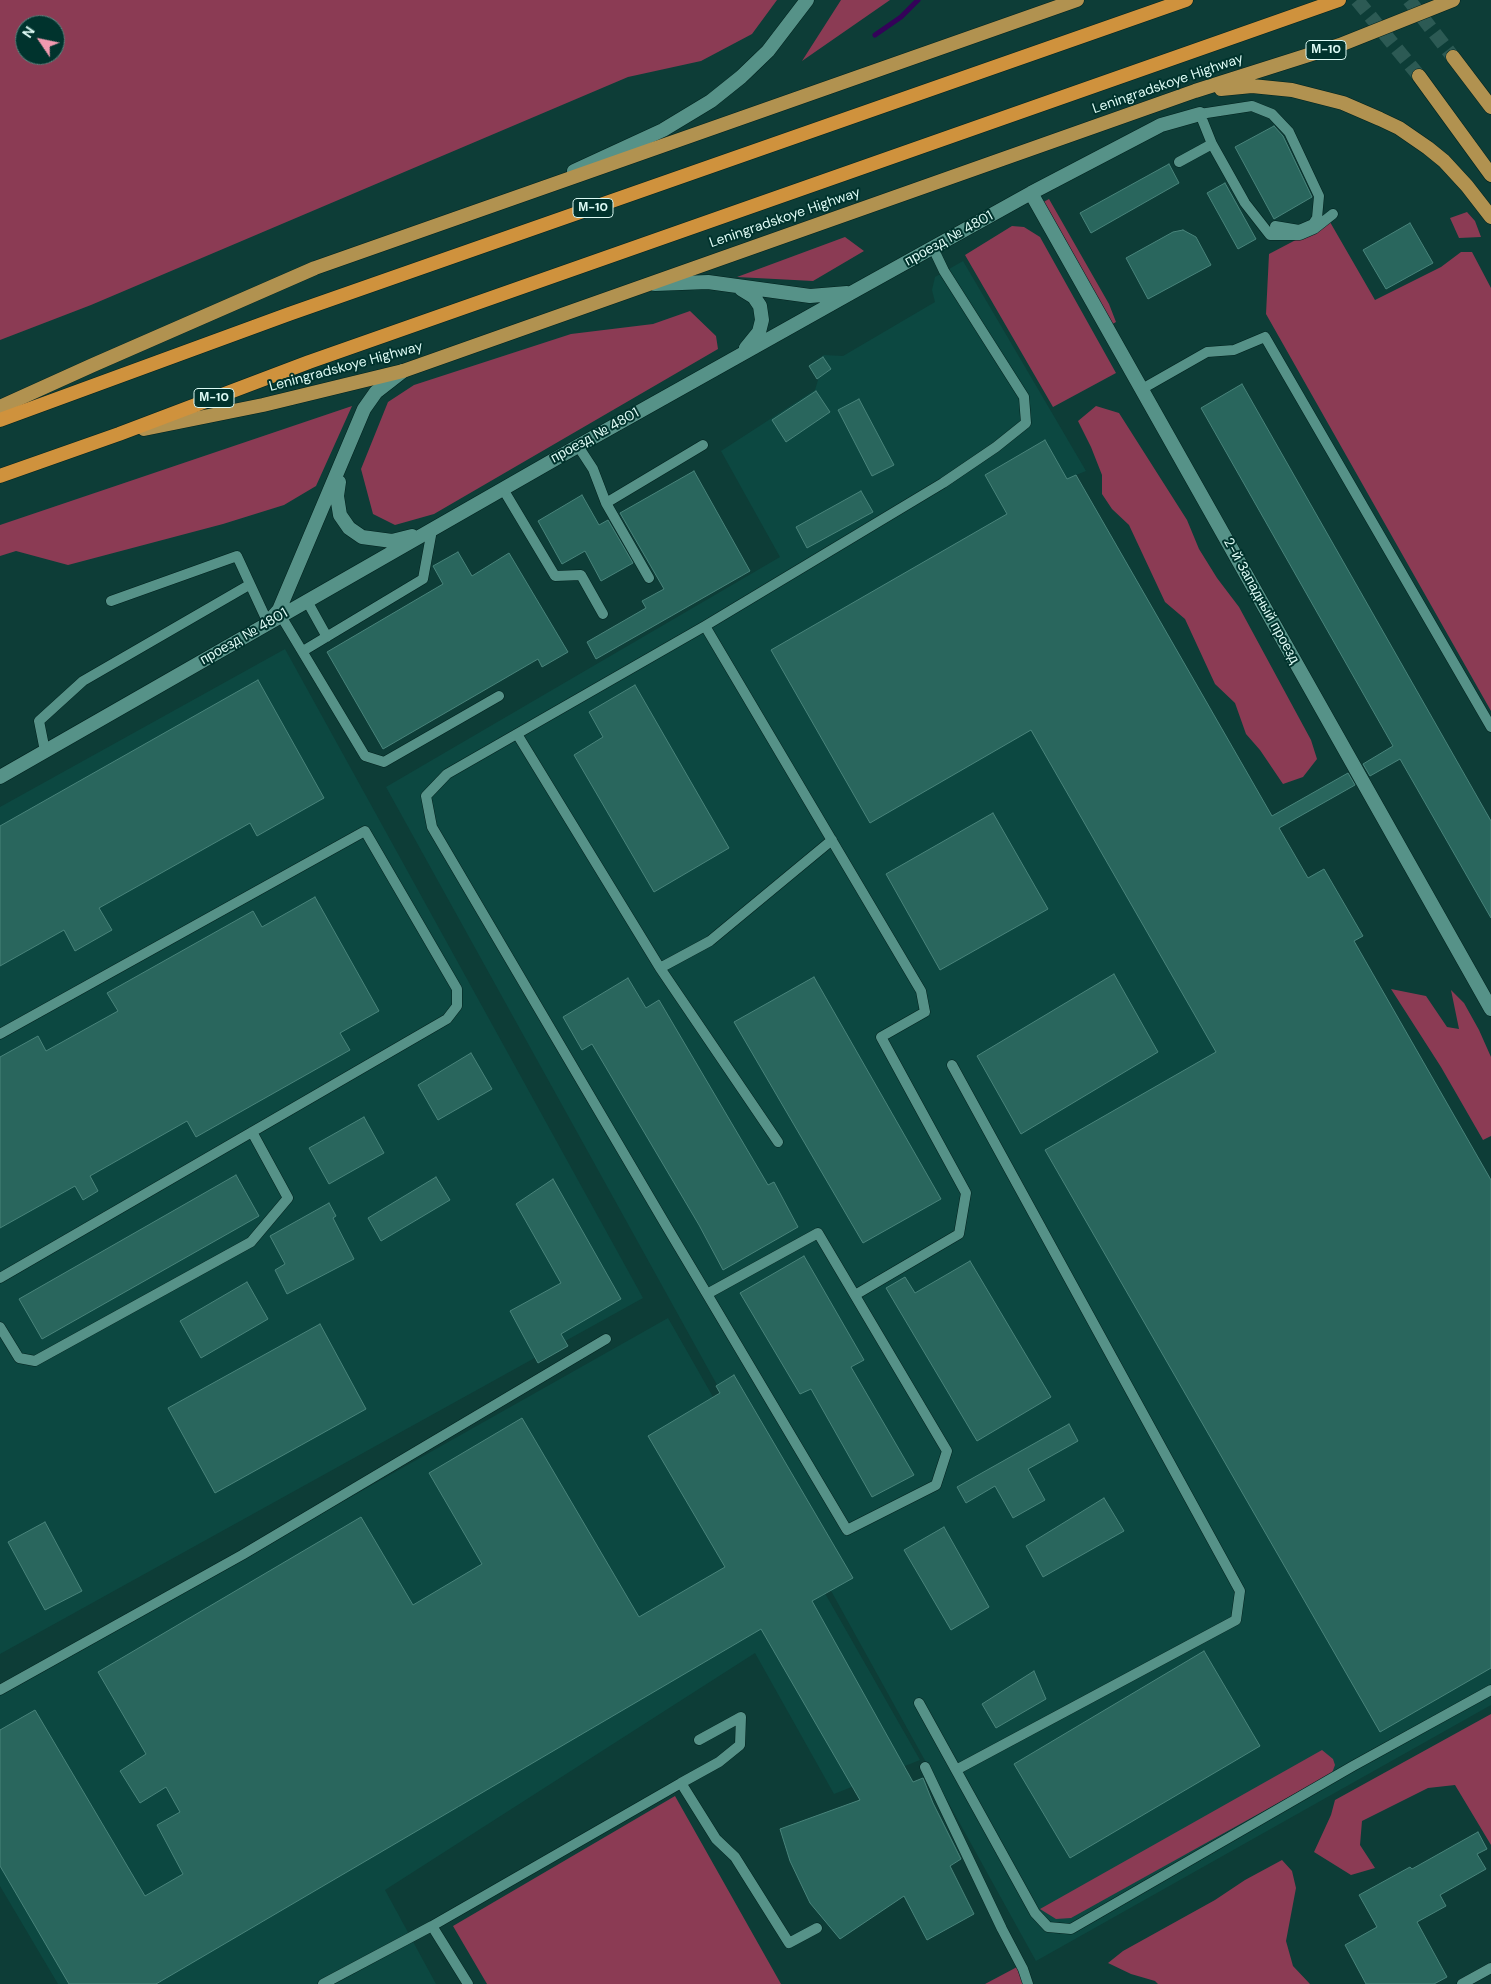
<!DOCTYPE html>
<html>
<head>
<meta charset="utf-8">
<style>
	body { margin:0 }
	#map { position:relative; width:1491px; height:1984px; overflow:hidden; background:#0d3d37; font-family:"DM Sans",sans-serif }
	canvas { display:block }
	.north { position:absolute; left:15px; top:15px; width:50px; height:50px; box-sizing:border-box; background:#00332d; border:1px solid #58837d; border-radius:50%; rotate:304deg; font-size:14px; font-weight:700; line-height:20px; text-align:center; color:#ddfbf5 }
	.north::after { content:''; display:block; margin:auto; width:18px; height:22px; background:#f19ab0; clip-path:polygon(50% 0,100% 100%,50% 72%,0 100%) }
</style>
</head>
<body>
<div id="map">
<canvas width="1491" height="1984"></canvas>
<div class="north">N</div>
</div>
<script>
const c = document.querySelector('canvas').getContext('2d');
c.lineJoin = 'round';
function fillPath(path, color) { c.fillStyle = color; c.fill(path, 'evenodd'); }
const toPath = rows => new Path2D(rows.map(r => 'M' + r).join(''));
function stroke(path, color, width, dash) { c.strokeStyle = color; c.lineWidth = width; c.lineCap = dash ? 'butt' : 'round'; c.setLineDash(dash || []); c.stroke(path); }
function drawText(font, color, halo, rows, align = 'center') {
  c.font = font + ' "DM Sans",sans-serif'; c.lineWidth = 4; c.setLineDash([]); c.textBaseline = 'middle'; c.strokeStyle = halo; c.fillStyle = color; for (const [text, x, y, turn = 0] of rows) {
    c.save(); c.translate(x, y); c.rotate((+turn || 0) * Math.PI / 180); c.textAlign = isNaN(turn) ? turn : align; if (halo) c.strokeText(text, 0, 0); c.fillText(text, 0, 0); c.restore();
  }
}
fillPath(toPath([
	[963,261,1086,471,1076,475,1307,878,1324,869,1363,936,1354,941,1491,1180,1491,1705,1036,1961,386,787,780,557,721,451,815,390,818,380,809,365,824,355,843,356,935,302,932,290,935,277],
	[285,649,643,1298,0,1654,0,807],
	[668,1318,920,1760,834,1794,755,1653,385,1890,436,1984,58,1984,0,1886,0,1695]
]), '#0c4841');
fillPath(toPath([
	[0,0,777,0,752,34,701,61,628,77,91,305,0,340],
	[25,25,55,25,55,55,25,55],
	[841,0,890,0,802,61],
	[1049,199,1109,304,1116,322,1107,327,1036,206],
	[1467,212,1475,221,1481,237,1459,238,1450,218],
	[1330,222,1375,300,1441,267,1461,252,1472,252,1491,288,1491,711,1266,314,1269,254],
	[1012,226,1024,227,1040,237,1116,373,1053,407,965,255],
	[845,237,864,251,813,281,737,277],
	[690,311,716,336,718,349,434,514,395,525,373,514,361,469,388,402,414,385,571,334,653,324],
	[352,406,316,486,284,505,223,524,68,565,16,551,0,556,0,525],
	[1096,406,1119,413,1187,520,1199,549,1217,578,1239,607,1311,740,1317,759,1303,777,1283,784,1260,750,1246,734,1235,703,1215,684,1185,619,1165,602,1129,525,1112,509,1102,494,1102,475,1091,447,1078,421],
	[1391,989,1426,996,1447,1027,1459,1029,1451,990,1464,1003,1479,1030,1491,1057,1491,1136,1483,1140,1441,1067],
	[1491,1714,1491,1845,1455,1785,1428,1788,1362,1821,1360,1845,1375,1868,1351,1875,1314,1852,1331,1815,1335,1800],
	[1322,1750,1333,1759,1335,1765,1332,1773,1071,1918,1056,1919,1040,1909],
	[675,1796,781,1984,487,1984,453,1926],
	[1282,1860,1292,1871,1296,1888,1286,1941,1293,1966,1310,1984,1158,1984,1155,1981,1131,1974,1108,1963,1123,1951,1215,1900,1245,1880],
	[1017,1967,1023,1984,985,1984]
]), '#8b3b54');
stroke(toPath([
	[875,35,901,17,918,0]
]), '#340259', 5);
const building = toPath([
	[1274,126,1283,136,1312,197,1274,219,1235,147,1274,126],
	[1169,164,1179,183,1091,233,1080,213,1169,164],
	[1225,183,1256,239,1238,249,1207,193,1225,183],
	[1410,223,1433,263,1386,289,1363,250,1410,223],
	[1183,230,1196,237,1211,265,1148,299,1126,258,1173,232,1183,230],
	[823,357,831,369,817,379,809,366,823,357],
	[1242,384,1491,821,1491,918,1400,759,1370,776,1363,764,1393,746,1201,408,1242,384],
	[816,391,830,412,786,442,772,420,816,391],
	[859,399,894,465,872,476,838,410,859,399],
	[1045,440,1067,479,1076,475,1272,816,1348,773,1355,785,1279,828,1308,878,1324,869,1363,936,1354,941,1491,1180,1491,1668,1380,1732,1045,1150,1216,1052,1031,730,870,823,771,650,1007,514,985,475,1045,440],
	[694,471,750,571,596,659,587,642,646,608,642,601,664,589,620,513,694,471],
	[861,491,873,512,807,548,796,527,861,491],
	[582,495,599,525,608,520,633,563,601,581,585,551,562,564,538,521,582,495],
	[458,552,472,576,509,553,568,652,542,667,538,659,383,749,327,652,443,584,433,566,458,552],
	[258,680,324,798,257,836,250,823,99,908,112,930,75,951,64,930,0,966,0,826,258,680],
	[635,685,729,848,654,892,574,755,603,737,589,712,635,685],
	[993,813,1048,909,940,970,886,874,993,813],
	[315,897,379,1011,340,1033,350,1050,196,1137,187,1121,90,1176,98,1191,83,1200,75,1186,0,1228,0,1057,38,1036,46,1051,118,1011,107,993,253,911,262,927,315,897],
	[1114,974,1158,1052,1021,1134,977,1056,1114,974],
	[814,977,941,1199,863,1243,734,1022,814,977],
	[628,978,646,1008,659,1000,768,1185,774,1182,798,1227,723,1270,699,1225,592,1044,582,1050,563,1017,628,978],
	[471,1053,492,1089,438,1120,418,1085,471,1053],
	[364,1117,384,1153,329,1184,309,1148,364,1117],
	[236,1175,259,1216,42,1339,19,1299,236,1175],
	[436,1177,450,1200,381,1241,368,1218,436,1177],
	[553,1179,621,1299,561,1334,568,1346,538,1363,510,1311,561,1283,516,1204,553,1179],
	[329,1203,336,1216,333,1218,354,1259,287,1294,275,1270,285,1264,270,1236,329,1203],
	[804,1256,864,1360,851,1367,914,1475,872,1497,811,1389,800,1394,740,1293,804,1256],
	[970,1261,1051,1397,977,1441,886,1288,905,1277,915,1293,970,1261],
	[247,1282,268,1319,201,1358,180,1321,247,1282],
	[320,1324,366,1409,215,1493,168,1408,320,1324],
	[734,1375,853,1578,812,1601,913,1782,923,1778,933,1803,961,1859,950,1866,974,1914,927,1940,904,1896,840,1939,810,1903,790,1861,780,1829,860,1800,761,1629,156,1984,69,1984,0,1866,0,1730,35,1710,145,1896,183,1874,157,1825,180,1812,166,1787,140,1803,120,1771,146,1754,98,1672,361,1517,413,1605,482,1564,429,1473,522,1418,639,1617,725,1567,648,1436,720,1393,716,1386,734,1375],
	[1069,1424,1078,1441,1028,1469,1045,1500,1013,1518,995,1486,966,1503,957,1487,1069,1424],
	[1104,1498,1124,1531,1043,1577,1026,1546,1104,1498],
	[45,1522,82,1591,45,1610,8,1542,45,1522],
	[944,1527,989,1607,951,1630,904,1550,944,1527],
	[1204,1651,1260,1746,1070,1858,1014,1764,1204,1651],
	[1034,1671,1046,1699,996,1728,982,1704,1034,1671],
	[1478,1832,1487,1849,1477,1854,1486,1869,1440,1895,1446,1906,1417,1922,1447,1977,1434,1984,1366,1984,1345,1945,1377,1927,1359,1895,1410,1867,1412,1869,1478,1832]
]);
fillPath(building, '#29665d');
stroke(building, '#49847b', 1);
stroke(toPath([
	[1357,0,1419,76],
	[1409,0,1453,57]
]), '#2c5a54', 14, [14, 7]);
const service = toPath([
	[1179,162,1212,144],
	[1275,226,1299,230,1313,224,1317,218,1319,196,1289,132,1272,114,1252,106,1200,114,1212,144,1245,203,1270,235,1300,235,1314,229,1333,214],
	[1142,389,1207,352,1234,350,1265,337,1491,727],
	[578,446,593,469,606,503,649,578],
	[503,489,555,576,581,575,603,614],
	[606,503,703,445],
	[111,601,237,556,268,623],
	[307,601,327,637],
	[281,616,365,756,384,762,499,696],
	[705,626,921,991,925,1012,881,1037,966,1193,959,1234,855,1295],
	[303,651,423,579,432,530],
	[517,734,660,968],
	[45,751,39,721,83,681,249,585],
	[0,1034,365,831,457,989,457,1006,447,1019,0,1278],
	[952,1065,1240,1591,1236,1620,956,1770],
	[778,1142,660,968,710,941,832,840],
	[707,1294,818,1233,947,1451,936,1485,847,1530,707,1294,667,1227,432,827,426,796,447,774,705,626,943,483,996,447,1026,423,1024,397,944,271,933,248],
	[0,1327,19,1358,35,1361,251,1242,288,1198,252,1132],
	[0,1690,242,1555,606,1339],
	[919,1703,1035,1913,1048,1927,1071,1929,1353,1766,1491,1690],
	[925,1767,1002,1929,1023,1969,1028,1984],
	[681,1783,719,1762,740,1745,741,1717,699,1740],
	[323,1984,432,1926],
	[468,1984,432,1926,681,1783,716,1839,735,1857,789,1943,817,1928],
	[1462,1984,1491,1968]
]);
const minor = toPath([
	[1031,193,1491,1009],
	[655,284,708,282,810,296,847,293],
	[741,289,754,297,760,306,762,320,759,332,746,348],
	[339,482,337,496,340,515,349,528,362,537,392,541,412,536],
	[270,620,279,610,364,409,376,392,403,371],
	[0,777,578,446,851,293,1031,193,1161,125,1200,114]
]);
const tertiary = toPath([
	[574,171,663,130,711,101,741,77,768,51,807,0]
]);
const primary = toPath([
	[1453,57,1491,107],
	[1419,76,1491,175],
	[1221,89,1252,86,1292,90,1343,103,1380,119,1399,128,1428,148,1444,161,1467,186,1491,217],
	[0,407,93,365,315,268,1077,0],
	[144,429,263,405,403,371,1195,91,1340,45,1453,0]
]);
const trunk = toPath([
	[0,420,289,314,1186,0],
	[0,476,119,434,309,362,1339,0]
]);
stroke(service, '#02221e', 11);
stroke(minor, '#02221e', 15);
stroke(tertiary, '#02221e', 15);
stroke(primary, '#02221e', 15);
stroke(trunk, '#02221e', 15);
stroke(service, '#569288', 10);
stroke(minor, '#569288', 14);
stroke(tertiary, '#569288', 14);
stroke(primary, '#b19250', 14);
stroke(trunk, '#cf923d', 14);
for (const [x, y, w] of [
	[1326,50,40],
	[593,208,40],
	[214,398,40]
]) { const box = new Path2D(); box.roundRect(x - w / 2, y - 9.5, w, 19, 4); c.fillStyle = '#00332d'; c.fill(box); stroke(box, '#ddfbf5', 1); }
drawText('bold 12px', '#ddfbf5', null, [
	["М-10",1326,50],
	["М-10",593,208],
	["М-10",214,398]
]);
drawText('14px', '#ddfbf5', '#00332d', [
	["Leningradskoye Highway",1168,84,-19],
	["Leningradskoye Highway",785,218,-19],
	["проезд № 4801",949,239,-29],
	["Leningradskoye Highway",346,367,-15],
	["проезд № 4801",595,436,-29],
	["2-й Западный проезд",1261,601,61],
	["проезд № 4801",244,637,-30]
]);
</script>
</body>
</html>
